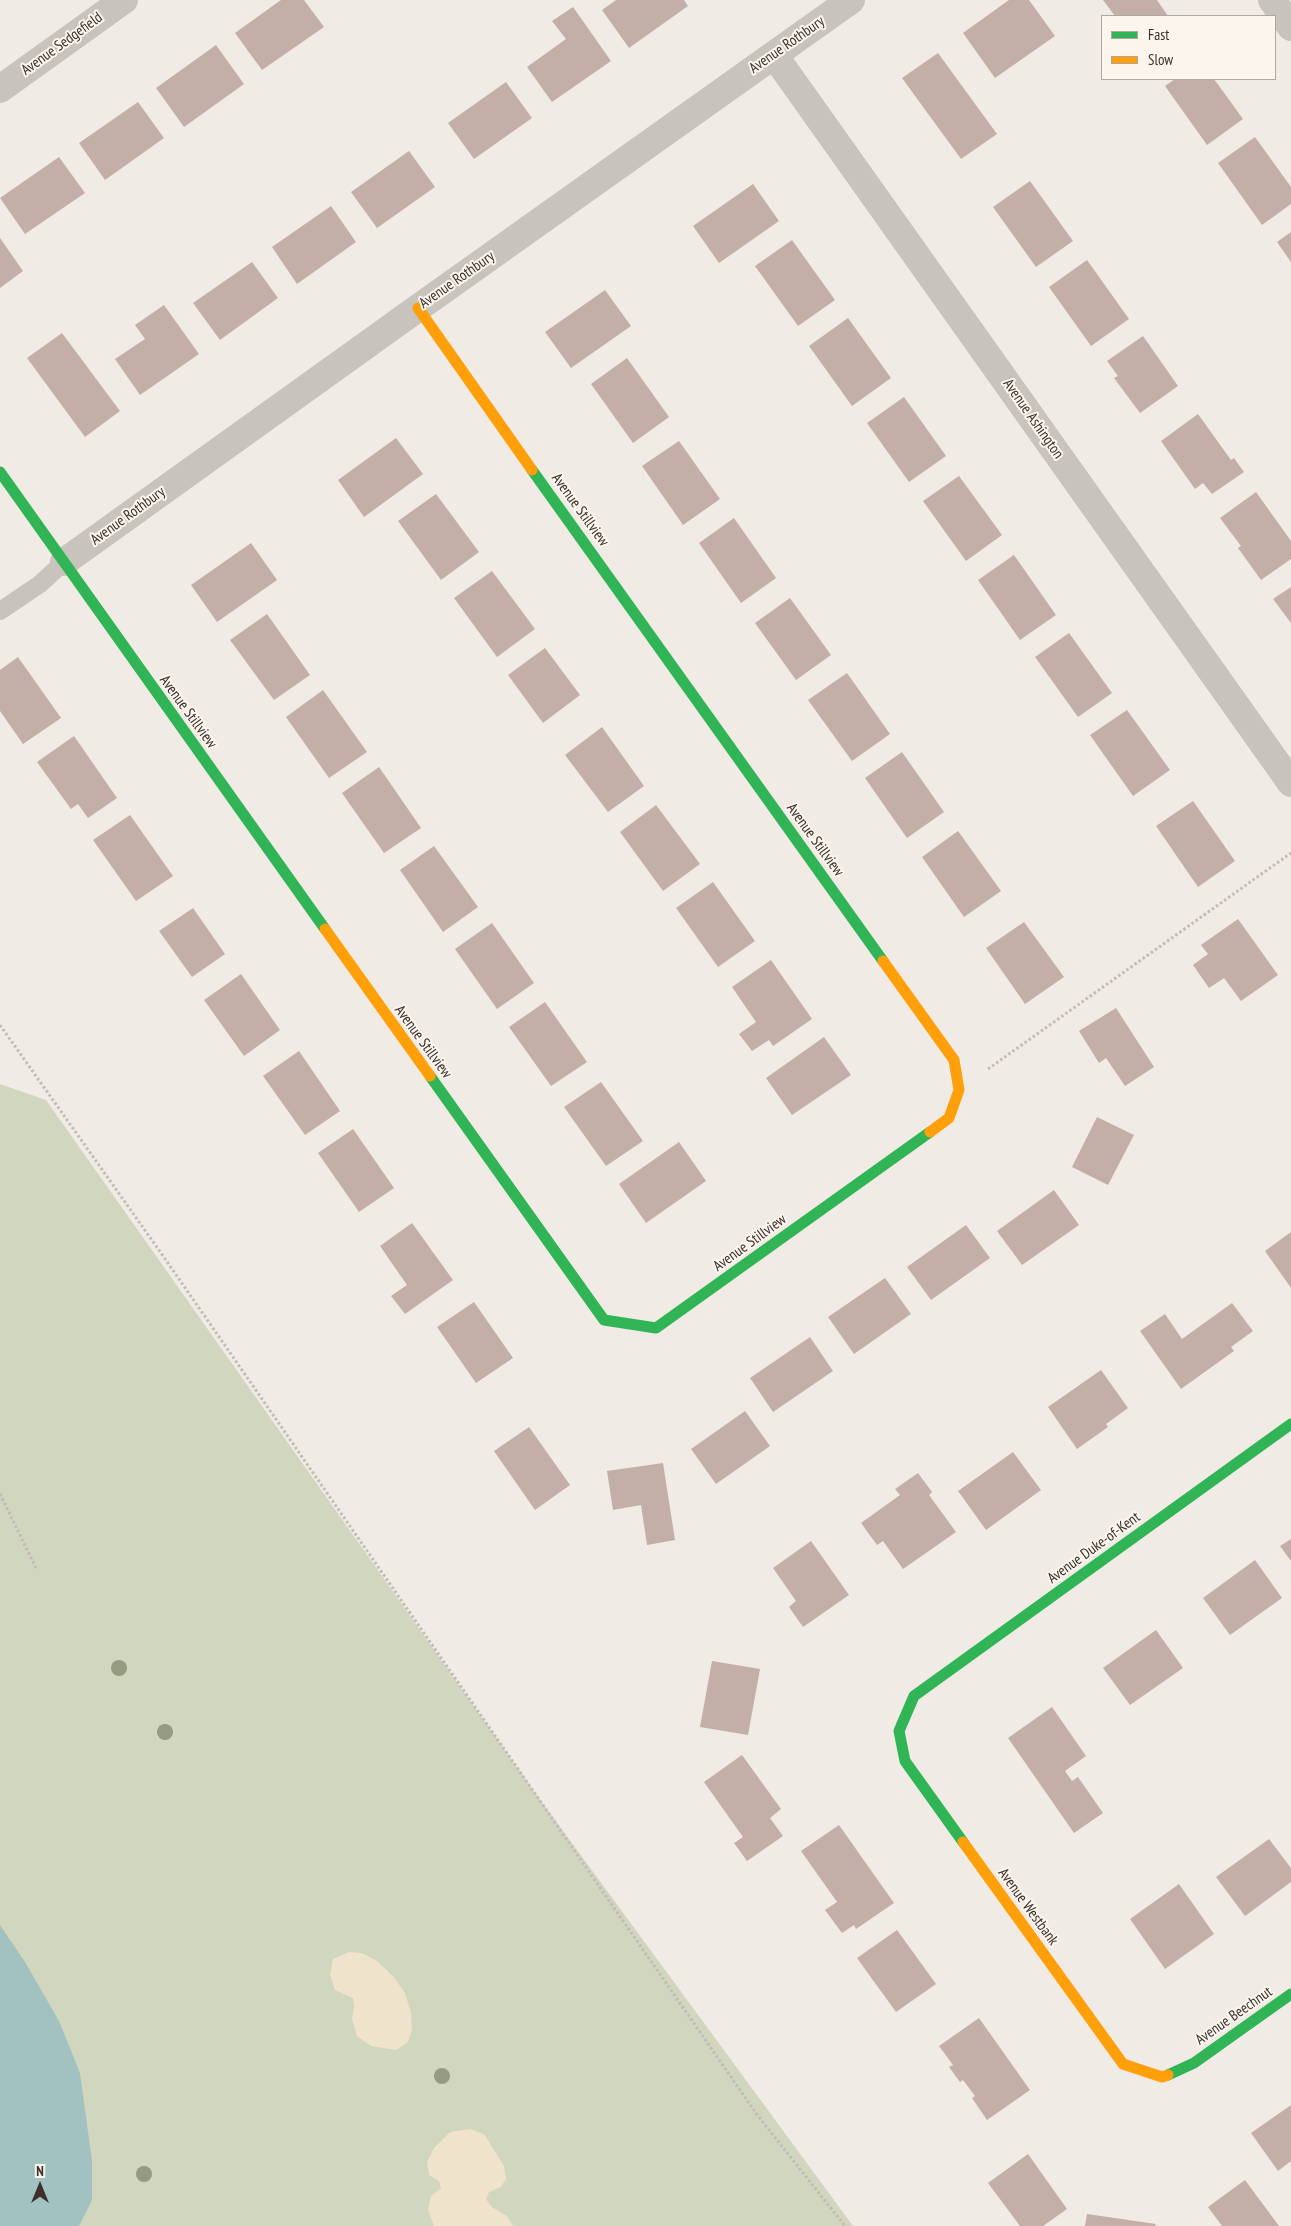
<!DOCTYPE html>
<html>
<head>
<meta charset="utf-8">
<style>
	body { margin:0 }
	#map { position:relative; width:1291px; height:2226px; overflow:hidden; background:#f0ebe5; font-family:"PT Sans Narrow",sans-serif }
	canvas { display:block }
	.legend { position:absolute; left:1101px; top:15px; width:175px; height:65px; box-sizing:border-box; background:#fbf5ee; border:1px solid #aea6a0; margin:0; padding:6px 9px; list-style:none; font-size:15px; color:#3b302b }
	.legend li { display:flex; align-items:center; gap:10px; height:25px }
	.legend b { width:25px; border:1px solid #aea6a0 }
	.north { position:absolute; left:15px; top:2161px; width:50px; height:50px; -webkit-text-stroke:4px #fbf5ee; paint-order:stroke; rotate:0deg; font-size:14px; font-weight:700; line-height:20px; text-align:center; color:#3b302b }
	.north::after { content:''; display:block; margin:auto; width:18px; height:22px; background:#3b302b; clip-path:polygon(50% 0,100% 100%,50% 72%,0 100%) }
</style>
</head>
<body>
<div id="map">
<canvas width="1291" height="2226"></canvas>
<ul class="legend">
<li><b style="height:6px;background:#30b455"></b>Fast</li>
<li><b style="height:6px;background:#ff9f0a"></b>Slow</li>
</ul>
<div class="north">N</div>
</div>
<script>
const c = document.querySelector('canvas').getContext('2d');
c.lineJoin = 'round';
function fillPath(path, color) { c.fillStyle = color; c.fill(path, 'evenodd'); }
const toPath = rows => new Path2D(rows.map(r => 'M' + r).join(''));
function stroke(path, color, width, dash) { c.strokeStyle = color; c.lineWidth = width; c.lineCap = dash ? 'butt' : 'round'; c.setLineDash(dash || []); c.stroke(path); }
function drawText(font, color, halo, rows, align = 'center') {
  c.font = font + ' "PT Sans Narrow",sans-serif'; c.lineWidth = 4; c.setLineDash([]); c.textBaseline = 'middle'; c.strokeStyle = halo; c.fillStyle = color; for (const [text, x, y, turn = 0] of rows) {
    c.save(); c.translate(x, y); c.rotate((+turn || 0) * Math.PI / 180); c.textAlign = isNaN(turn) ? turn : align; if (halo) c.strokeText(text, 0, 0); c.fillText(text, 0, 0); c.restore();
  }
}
fillPath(toPath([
	[0,1084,46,1100,533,1790,853,2226,0,2226]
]), '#d1d6bf');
fillPath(toPath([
	[349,1952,362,1953,377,1961,393,1976,405,1993,411,2013,412,2029,408,2042,396,2050,371,2046,357,2036,352,2019,354,2007,353,1998,335,1990,330,1975,333,1959],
	[470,2129,484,2134,504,2166,506,2179,501,2187,489,2192,486,2199,492,2207,507,2216,513,2226,434,2226,428,2210,431,2196,441,2188,439,2181,429,2175,427,2162,434,2148,450,2132]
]), '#efe3cc');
fillPath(toPath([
	[0,1925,25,1962,59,2021,80,2073,92,2161,92,2200,79,2226,0,2226]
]), '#a1c2c1');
fillPath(toPath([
	[281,0,304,0,324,27,262,70,235,33],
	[616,0,684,0,688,6,629,48,602,10],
	[1009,0,1029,0,1055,36,995,78,963,33],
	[1103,0,1157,0,1168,16,1115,16],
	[573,7,611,61,552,102,527,67,566,39,552,21],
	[216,45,244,84,184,127,156,88],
	[938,53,997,134,961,159,902,78],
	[1175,79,1214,79,1243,119,1207,145,1165,86],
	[506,82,532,118,474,159,448,123],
	[138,102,164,138,105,180,79,143],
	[1255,137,1291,187,1291,204,1262,225,1218,163],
	[409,151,435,187,377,228,351,192],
	[59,157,85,193,25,234,0,198],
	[1030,181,1073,241,1036,267,993,207],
	[753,184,779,221,719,263,693,226],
	[331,206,356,242,297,284,272,247],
	[1291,232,1291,262,1277,242],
	[0,238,23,271,0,288],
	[792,240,835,300,798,326,755,266],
	[1087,260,1129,319,1091,346,1049,287],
	[252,262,278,298,220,340,193,303],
	[605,290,631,326,571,368,545,332],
	[164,305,199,354,140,395,115,359,145,339,135,325],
	[848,318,891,378,852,406,809,346],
	[62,333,120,411,85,437,27,358],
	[1143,336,1178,386,1140,413,1114,378,1118,376,1107,361],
	[627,358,669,417,633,443,591,384],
	[904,397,946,456,909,482,867,423],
	[1198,414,1231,460,1234,458,1244,472,1212,494,1203,483,1195,489,1161,441],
	[396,438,423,474,364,517,338,480],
	[679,441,720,499,683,525,642,466],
	[959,476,1002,535,966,561,923,501],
	[1256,492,1291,541,1291,559,1261,580,1238,548,1241,546,1220,518],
	[436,494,479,552,441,580,398,521],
	[734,518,776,578,741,603,699,543],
	[251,543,277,580,217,622,191,585],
	[1014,555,1056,615,1020,640,978,580],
	[492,571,535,629,497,657,454,598],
	[1291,587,1291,623,1273,599],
	[790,598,831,655,796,680,755,623],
	[267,614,310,675,274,700,230,640],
	[1069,633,1112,693,1078,717,1035,657],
	[545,648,580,695,543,723,508,675],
	[18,657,61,718,23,744,0,711,0,670],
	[847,673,890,734,852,761,808,700],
	[323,690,367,752,329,778,286,717],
	[1127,710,1170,770,1133,796,1090,735],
	[602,727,644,786,608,812,565,755],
	[74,736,117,798,88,818,78,804,71,809,37,762],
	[902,752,944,812,907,838,865,778],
	[379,767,421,828,384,853,342,793],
	[1193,801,1235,861,1198,887,1156,826],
	[656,805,700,864,663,891,620,832],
	[130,815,173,876,136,901,93,840],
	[958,831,1001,891,964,917,922,857],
	[434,846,478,907,443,932,400,870],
	[713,882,755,941,718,967,676,908],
	[193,908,225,954,192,977,159,931],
	[1238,919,1278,975,1241,1001,1224,978,1209,988,1193,965,1208,954,1201,945],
	[1024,922,1064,977,1025,1004,986,948],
	[492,923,534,983,497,1009,455,949],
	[771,960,812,1019,773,1046,769,1040,752,1051,739,1034,756,1022,732,987],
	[241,974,280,1030,244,1056,204,1000],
	[545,1002,587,1062,551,1086,509,1027],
	[1116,1008,1154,1067,1125,1086,1106,1058,1099,1063,1079,1031],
	[824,1037,851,1075,792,1115,766,1078],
	[299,1051,340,1111,305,1135,263,1076],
	[601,1082,643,1141,606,1166,564,1107],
	[1097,1117,1134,1135,1108,1185,1072,1167],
	[353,1129,394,1188,359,1212,318,1153],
	[679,1142,706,1181,646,1223,619,1184],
	[1054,1190,1079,1225,1022,1265,997,1231],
	[412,1223,453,1280,405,1314,391,1296,407,1285,380,1246],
	[966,1225,990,1258,931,1300,907,1267],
	[1291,1232,1291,1288,1265,1251],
	[885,1278,911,1314,854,1354,828,1317],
	[474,1302,513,1358,476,1383,437,1327],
	[1232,1303,1253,1331,1231,1347,1234,1351,1181,1389,1140,1331,1165,1314,1182,1339],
	[810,1337,833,1371,773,1412,750,1378],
	[1101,1370,1128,1408,1106,1424,1108,1427,1077,1449,1048,1407],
	[745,1411,770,1446,716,1484,691,1449],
	[529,1427,570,1485,535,1510,494,1451],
	[1013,1452,1041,1490,986,1530,958,1491],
	[663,1463,675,1540,647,1545,641,1505,613,1510,607,1471],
	[918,1473,932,1492,929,1495,956,1532,903,1569,883,1541,877,1545,861,1523,900,1495,895,1489],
	[1291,1539,1291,1561,1280,1546],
	[811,1541,849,1595,803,1627,789,1607,796,1601,773,1568],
	[1255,1560,1282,1598,1230,1635,1203,1598],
	[1156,1630,1183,1668,1130,1705,1103,1668],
	[712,1661,760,1669,748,1735,700,1727],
	[1052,1707,1086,1756,1065,1771,1072,1781,1078,1777,1103,1813,1074,1833,1008,1738],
	[742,1755,781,1809,770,1818,783,1836,747,1861,734,1843,743,1837,704,1782],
	[839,1825,894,1903,856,1929,854,1925,842,1933,825,1910,837,1902,801,1851],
	[1269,1839,1291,1868,1291,1882,1245,1916,1216,1877],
	[1179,1884,1214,1934,1165,1969,1130,1919],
	[897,1930,936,1984,896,2012,857,1958],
	[979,2018,1030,2090,987,2120,972,2098,975,2096,963,2080,960,2082,949,2067,953,2065,939,2046],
	[1291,2105,1291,2161,1278,2171,1251,2133],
	[1028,2154,1067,2209,1043,2226,1020,2226,988,2183],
	[1245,2180,1279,2226,1222,2226,1208,2207],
	[1087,2214,1156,2224,1155,2226,1085,2226]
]), '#c3afa7');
stroke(toPath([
	[0,1025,161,1253,758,2116,845,2226],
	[988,1069,1291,853],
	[0,1494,36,1568]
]), '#c2bbb6', 3, [2.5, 2.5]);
stroke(toPath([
	[0,611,40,584,64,562]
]), '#c9c3be', 18);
stroke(toPath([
	[1272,0,1291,27],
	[774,55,1291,783],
	[0,89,124,0],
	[64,562,418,308,851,0]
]), '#c9c3be', 28);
stroke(toPath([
	[532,470,883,961],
	[0,472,325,929],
	[430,1076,604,1320,656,1328,930,1132],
	[963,1842,905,1761,899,1731,914,1696,1291,1424],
	[1168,2075,1194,2063,1291,1994]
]), '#30b455', 11);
stroke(toPath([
	[418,308,532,470],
	[325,929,430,1076],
	[883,961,954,1060,959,1090,949,1118,930,1132],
	[963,1842,1123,2064,1162,2077,1168,2075]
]), '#ff9f0a', 11);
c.fillStyle = '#959b80';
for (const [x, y] of [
	[119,1668],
	[165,1732],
	[442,2076],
	[144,2174]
]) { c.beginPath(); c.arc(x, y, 8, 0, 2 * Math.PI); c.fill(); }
drawText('15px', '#3b302b', '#fbf5ee', [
	["Avenue Sedgefield",62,44,-36],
	["Avenue Rothbury",787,45,-35],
	["Avenue Rothbury",457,280,-35],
	["Avenue Ashington",1033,419,55],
	["Avenue Stillview",580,510,54],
	["Avenue Rothbury",128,516,-36],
	["Avenue Stillview",188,712,54],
	["Avenue Stillview",815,840,54],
	["Avenue Stillview",423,1042,54],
	["Avenue Stillview",750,1243,-36],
	["Avenue Duke-of-Kent",1094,1548,-36],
	["Avenue Westbank",1028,1907,54],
	["Avenue Beechnut",1234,2016,-35]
]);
</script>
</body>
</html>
